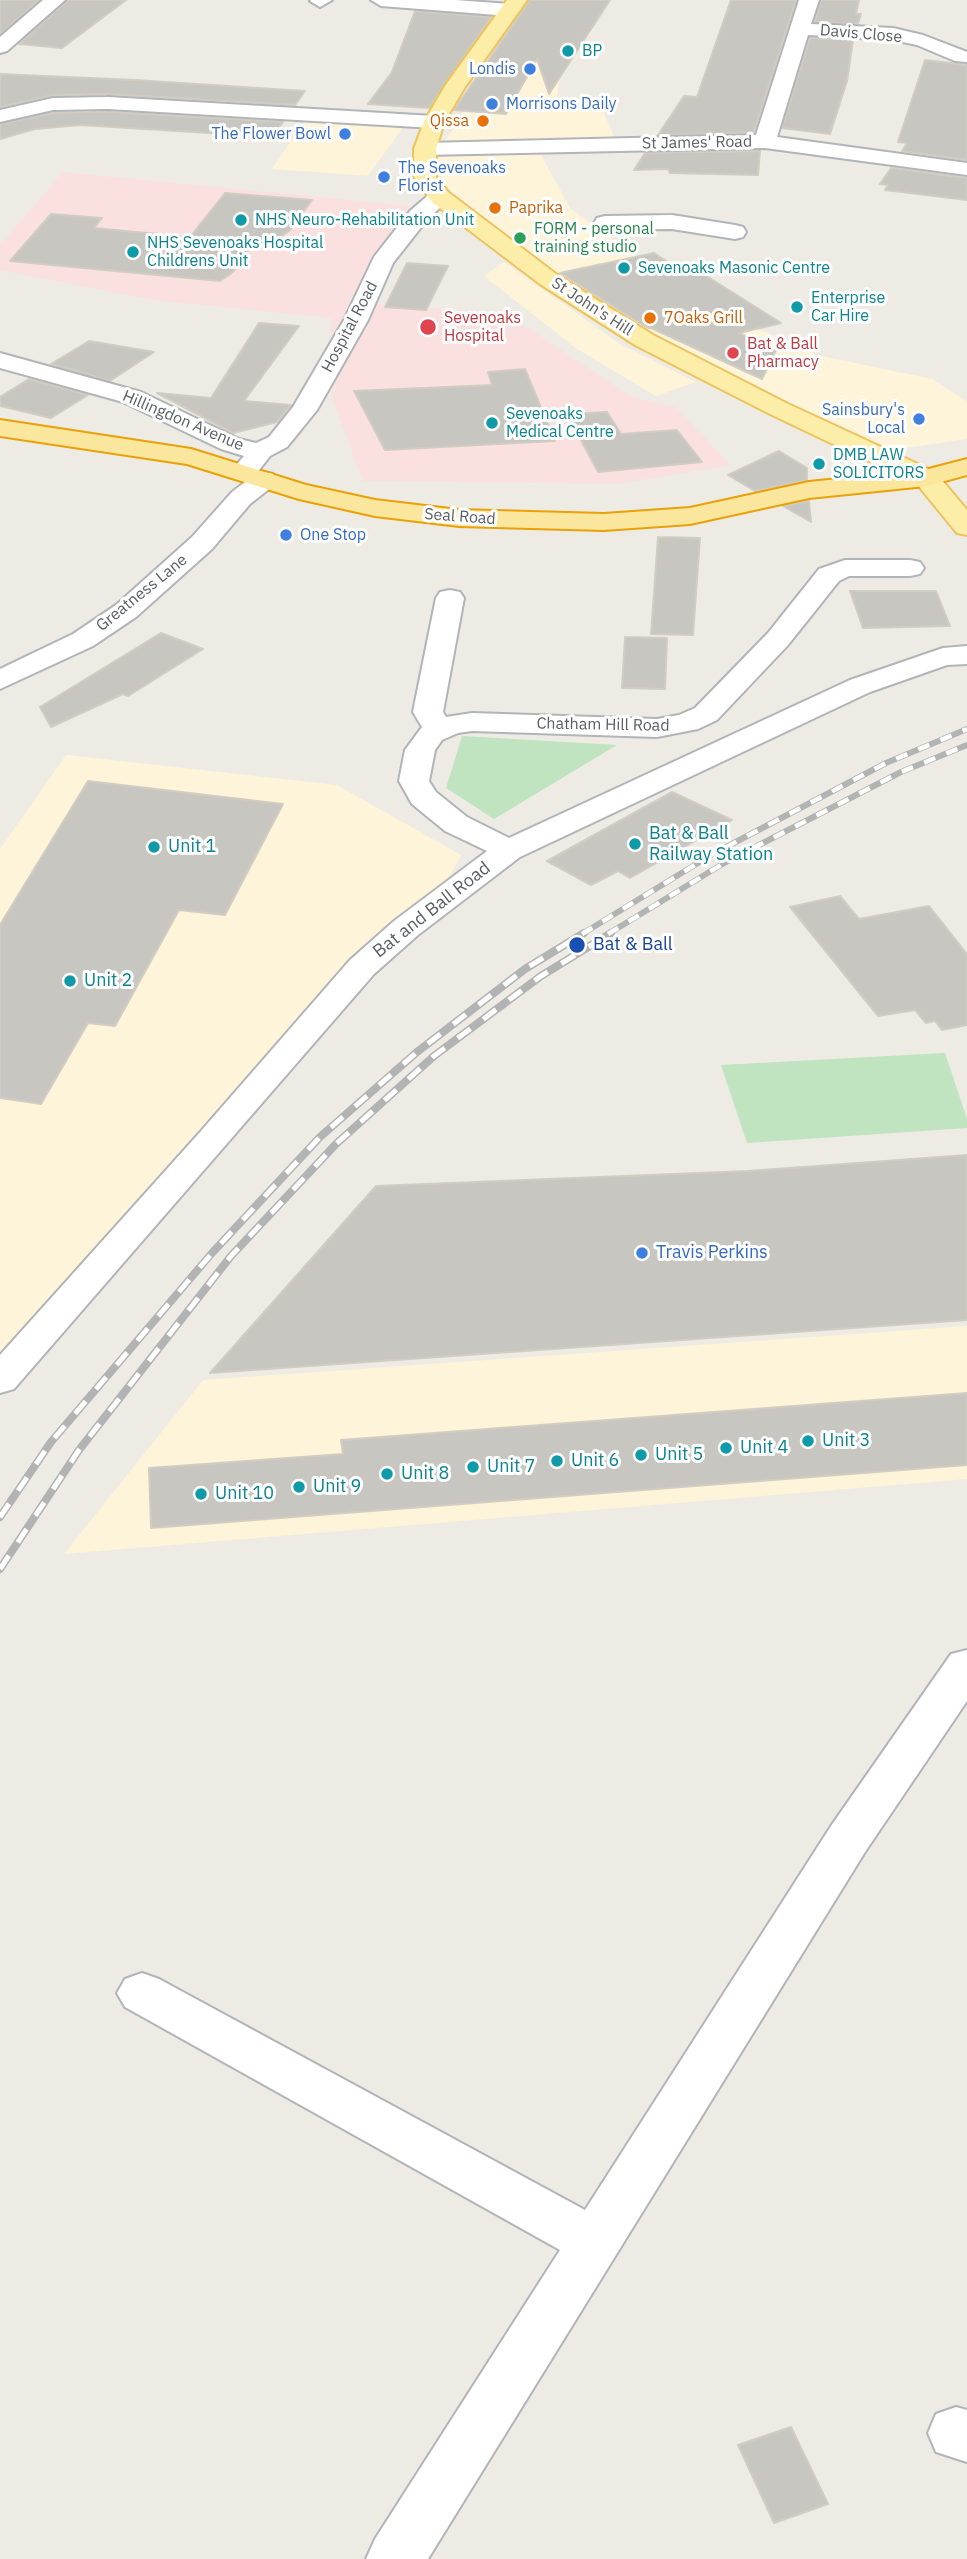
<!DOCTYPE html>
<html>
<head>
<meta charset="utf-8">
<style>
	body { margin:0 }
	canvas { display:block; background:#edebe3 }
</style>
</head>
<body>
<canvas width="967" height="2559"></canvas>
<script>
const c = document.querySelector('canvas').getContext('2d');
c.lineJoin = 'round';
function fillPath(path, color) { c.fillStyle = color; c.fill(path, 'evenodd'); }
const toPath = rows => new Path2D(rows.map(r => 'M' + r).join(''));
function stroke(path, color, width, dash) { c.strokeStyle = color; c.lineWidth = width; c.lineCap = dash ? 'butt' : 'round'; c.setLineDash(dash || []); c.stroke(path); }
function drawText(font, color, halo, rows, align = 'center') {
  c.font = font + ' "IBM Plex Sans",sans-serif'; c.lineWidth = 6; c.setLineDash([]); c.textBaseline = 'middle'; c.strokeStyle = halo; c.fillStyle = color; for (const [text, x, y, turn = 0] of rows) {
    c.save(); c.translate(x, y); c.rotate((+turn || 0) * Math.PI / 180); c.textAlign = isNaN(turn) ? turn : align; if (halo) c.strokeText(text, 0, 0); c.fillText(text, 0, 0); c.restore();
  }
}
fillPath(toPath([
	[515,22,594,28,560,78,555,108,602,109,615,138,534,142,570,208,698,302,817,355,932,379,967,401,967,439,885,451,745,389,549,273,445,189,437,152,453,129],
	[306,119,404,126,368,176,272,169],
	[504,262,620,344,696,382,656,396,577,349,484,276],
	[66,755,337,785,461,855,448,880,0,1379,0,849],
	[967,1326,967,1479,64,1554,203,1380]
]), '#fdf4d9');
fillPath(toPath([
	[63,172,420,207,348,302,507,314,632,397,675,407,731,465,617,484,363,481,333,401,331,318,152,300,0,270,0,245]
]), '#fae1df');
fillPath(toPath([
	[462,736,617,745,494,819,446,788],
	[945,1053,967,1119,967,1128,747,1143,721,1065]
]), '#c0e4c0');
const building = toPath([
	[0,0,39,0,0,34,0,0],
	[68,0,126,0,62,48,19,44,68,0],
	[530,0,610,0,549,94,537,59,506,114,454,110,530,0],
	[731,0,796,0,754,132,658,135,684,96,697,97,731,0],
	[821,0,859,0,856,14,861,14,858,24,815,22,821,0],
	[415,11,491,17,429,108,368,104,392,72,415,11],
	[810,38,853,40,847,81,830,134,782,128,810,38],
	[925,60,967,65,967,160,902,151,907,143,898,142,925,60],
	[0,74,135,80,305,91,295,105,108,94,53,95,0,107,0,74],
	[108,112,283,122,272,137,81,125,35,129,0,139,0,124,53,113,108,112],
	[760,151,758,175,670,173,668,169,634,170,645,153,760,151],
	[891,168,967,178,967,200,885,190,888,185,880,184,891,168],
	[225,193,312,200,290,230,272,243,255,241,233,272,220,281,10,261,51,214,102,218,94,228,190,237,225,193],
	[654,253,677,268,689,265,781,323,739,333,776,350,762,379,651,328,648,328,560,273,654,253],
	[407,263,448,266,426,310,385,307,407,263],
	[259,323,299,326,244,401,291,405,277,422,233,433,157,393,211,398,259,323],
	[89,341,154,352,110,381,51,364,89,341],
	[525,369,555,441,385,450,354,391,492,385,488,372,525,369],
	[29,379,88,395,51,418,0,406,0,397,29,379],
	[607,412,621,434,677,430,702,462,598,472,567,414,607,412],
	[779,451,807,468,807,480,755,491,728,475,779,451],
	[809,501,811,522,783,506,809,501],
	[658,537,700,538,693,635,651,634,658,537],
	[850,591,936,591,950,626,863,628,850,591],
	[161,633,203,649,128,696,123,694,51,727,40,707,161,633],
	[625,637,667,638,665,689,622,688,625,637],
	[88,781,283,804,225,915,179,910,115,1026,88,1023,41,1104,0,1098,0,925,88,781],
	[672,792,732,820,630,878,618,871,591,885,547,861,672,792],
	[840,896,859,919,929,906,967,954,967,1025,942,1030,935,1021,926,1023,915,1010,878,1016,790,907,840,896],
	[967,1155,967,1320,210,1373,376,1186,748,1171,967,1155],
	[967,1393,967,1465,151,1528,149,1468,343,1454,341,1440,967,1393],
	[791,2427,828,2504,774,2523,738,2445,791,2427]
]);
fillPath(building, '#c8c6c0');
stroke(building, '#d2cdc2', 2);
const minor = toPath([
	[43,0,65,0,7,51,0,53,0,37,43,0],
	[332,0,320,7,310,1,311,0,332,0],
	[371,0,455,0,510,4,520,10,510,16,381,6,371,0],
	[799,0,819,0,811,24,893,28,923,35,967,52,967,62,955,61,917,45,893,40,808,35,777,137,967,163,967,175,765,148,425,155,417,154,414,149,417,144,425,143,756,135,799,0],
	[108,97,434,116,441,118,444,122,441,126,434,128,108,109,53,110,0,122,0,110,53,98,108,97],
	[440,190,448,192,451,197,426,221,393,263,368,320,317,410,287,447,270,456,256,474,264,472,273,474,277,480,273,486,250,504,212,549,136,617,93,646,0,689,0,669,73,634,116,605,192,537,232,492,253,476,236,476,232,470,244,456,221,449,123,402,0,368,0,353,141,392,239,439,256,443,269,437,293,407,344,320,374,257,410,211,432,192,440,190],
	[672,215,735,225,743,227,746,232,743,237,735,239,672,229,605,230,597,228,594,223,597,218,605,216,672,215],
	[845,560,910,560,920,562,924,568,920,574,910,576,849,576,839,581,788,645,717,720,698,729,657,737,472,731,458,733,442,740,435,750,429,781,436,792,467,817,509,838,850,680,943,648,967,646,967,664,947,665,870,692,520,857,418,935,374,974,14,1389,0,1393,0,1355,201,1131,350,960,394,921,487,851,445,831,412,804,399,781,405,750,422,727,413,712,436,598,440,592,450,590,460,592,464,598,443,712,446,717,472,713,657,719,679,715,695,708,768,633,819,569,845,560],
	[967,1650,967,1701,865,1852,428,2559,366,2559,375,2539,560,2250,125,2007,117,1993,125,1979,142,1973,159,1979,585,2210,831,1826,951,1654,967,1650],
	[956,2407,967,2410,967,2462,936,2452,928,2433,936,2414,956,2407]
]);
const primary = toPath([
	[507,0,527,0,465,87,444,122,436,149,436,177,448,192,556,274,653,335,788,404,935,472,967,510,967,535,957,533,917,484,770,414,635,345,540,284,432,202,414,177,414,149,424,122,445,86,507,0]
]);
const trunk = toPath([
	[0,420,191,449,306,485,375,500,459,510,604,514,690,508,809,482,925,470,967,459,967,475,926,486,809,498,690,524,604,530,459,526,375,516,299,499,187,464,0,436,0,420]
]);
stroke(minor, '#b1b4b8', 4);
stroke(primary, '#edc35d', 4);
stroke(trunk, '#e9a107', 4);
fillPath(minor, '#fff');
fillPath(primary, '#fceea9');
fillPath(trunk, '#fae69c');
const railFar1 = toPath([
	[582,934,711,855,886,763,967,729],
	[608,934,724,863,901,772,967,745]
]);
const rail = toPath([
	[0,1517,51,1442,212,1253,320,1137,417,1052,525,969,584,933],
	[0,1569,79,1450,231,1256,336,1144,434,1056,541,976,611,933]
]);
stroke(railFar1, '#b2b3b3', 6);
stroke(rail, '#b2b3b3', 8);
stroke(railFar1, '#fff', 4.5, [12]);
stroke(rail, '#fff', 5, [16]);
for (const [x, y, r, color] of [
	[568,51,7,"#0f9aa8"],
	[530,69,7,"#3f7fe0"],
	[492,104,7,"#3f7fe0"],
	[483,121,7,"#e8710a"],
	[345,134,7,"#3f7fe0"],
	[384,177,7,"#3f7fe0"],
	[495,208,7,"#e8710a"],
	[241,220,7,"#0f9aa8"],
	[520,238,7,"#2e9e5b"],
	[133,252,7,"#0f9aa8"],
	[624,268,7,"#0f9aa8"],
	[797,307,7,"#0f9aa8"],
	[650,318,7,"#e8710a"],
	[428,327,9,"#e0444e"],
	[733,353,7,"#e0444e"],
	[919,419,7,"#3f7fe0"],
	[492,423,7,"#0f9aa8"],
	[819,464,7,"#0f9aa8"],
	[286,535,7,"#3f7fe0"],
	[635,844,7,"#0f9aa8"],
	[154,847,7,"#0f9aa8"],
	[577,945,9,"#1a4fb4"],
	[70,981,7,"#0f9aa8"],
	[642,1253,7,"#3f7fe0"],
	[808,1441,7,"#0f9aa8"],
	[726,1448,7,"#0f9aa8"],
	[641,1455,7,"#0f9aa8"],
	[557,1461,7,"#0f9aa8"],
	[473,1467,7,"#0f9aa8"],
	[387,1474,7,"#0f9aa8"],
	[299,1487,7,"#0f9aa8"],
	[201,1494,7,"#0f9aa8"]
]) { const dot = new Path2D(); dot.arc(x, y, r, 0, 2 * Math.PI); c.fillStyle = color; c.fill(dot); stroke(dot, '#fff', 2.5); }
drawText('16px', '#5b5f63', '#fff', [
	["Davis Close",861,34,5],
	["St James' Road",697,143,-1],
	["St John's Hill",592,307,33],
	["Hospital Road",350,327,-62],
	["Hillingdon Avenue",183,421,23],
	["Seal Road",460,517,4],
	["Greatness Lane",142,593,-39],
	["Chatham Hill Road",603,725,1]
]);
drawText('16px', '#0d838f', '#fff', [
	["BP",582,51],
	["NHS Neuro-Rehabilitation Unit",255,220],
	["NHS Sevenoaks Hospital",147,243],
	["Childrens Unit",147,261],
	["Sevenoaks Masonic Centre",638,268],
	["Enterprise",811,298],
	["Car Hire",811,316],
	["Sevenoaks",506,414],
	["Medical Centre",506,432],
	["DMB LAW",833,455],
	["SOLICITORS",833,473]
], 'left');
drawText('16px', '#366cbe', '#fff', [
	["Londis",516,69],
	["Morrisons Daily",506,104,"left"],
	["The Flower Bowl",331,134],
	["The Sevenoaks",398,168,"left"],
	["Florist",398,186,"left"],
	["Sainsbury's",905,410],
	["Local",905,428],
	["One Stop",300,535,"left"]
], 'right');
drawText('16px', '#c56008', '#fff', [
	["Qissa",469,121,"right"],
	["Paprika",509,208],
	["7Oaks Grill",664,318]
], 'left');
drawText('16px', '#27864d', '#fff', [
	["FORM - personal",534,229],
	["training studio",534,247]
], 'left');
drawText('16px', '#be3a42', '#fff', [
	["Sevenoaks",444,318],
	["Hospital",444,336],
	["Bat & Ball",747,344],
	["Pharmacy",747,362]
], 'left');
drawText('18px', '#0d838f', '#fff', [
	["Bat & Ball",649,834],
	["Railway Station",649,855],
	["Unit 1",168,847],
	["Unit 2",84,981],
	["Unit 3",822,1441],
	["Unit 4",740,1448],
	["Unit 5",655,1455],
	["Unit 6",571,1461],
	["Unit 7",487,1467],
	["Unit 8",401,1474],
	["Unit 9",313,1487],
	["Unit 10",215,1494]
], 'left');
drawText('18px', '#5b5f63', '#fff', [
	["Bat and Ball Road",432,910,-38]
]);
drawText('18px', '#164399', '#fff', [
	["Bat & Ball",593,945]
], 'left');
drawText('18px', '#366cbe', '#fff', [
	["Travis Perkins",656,1253]
], 'left');
</script>
</body>
</html>
